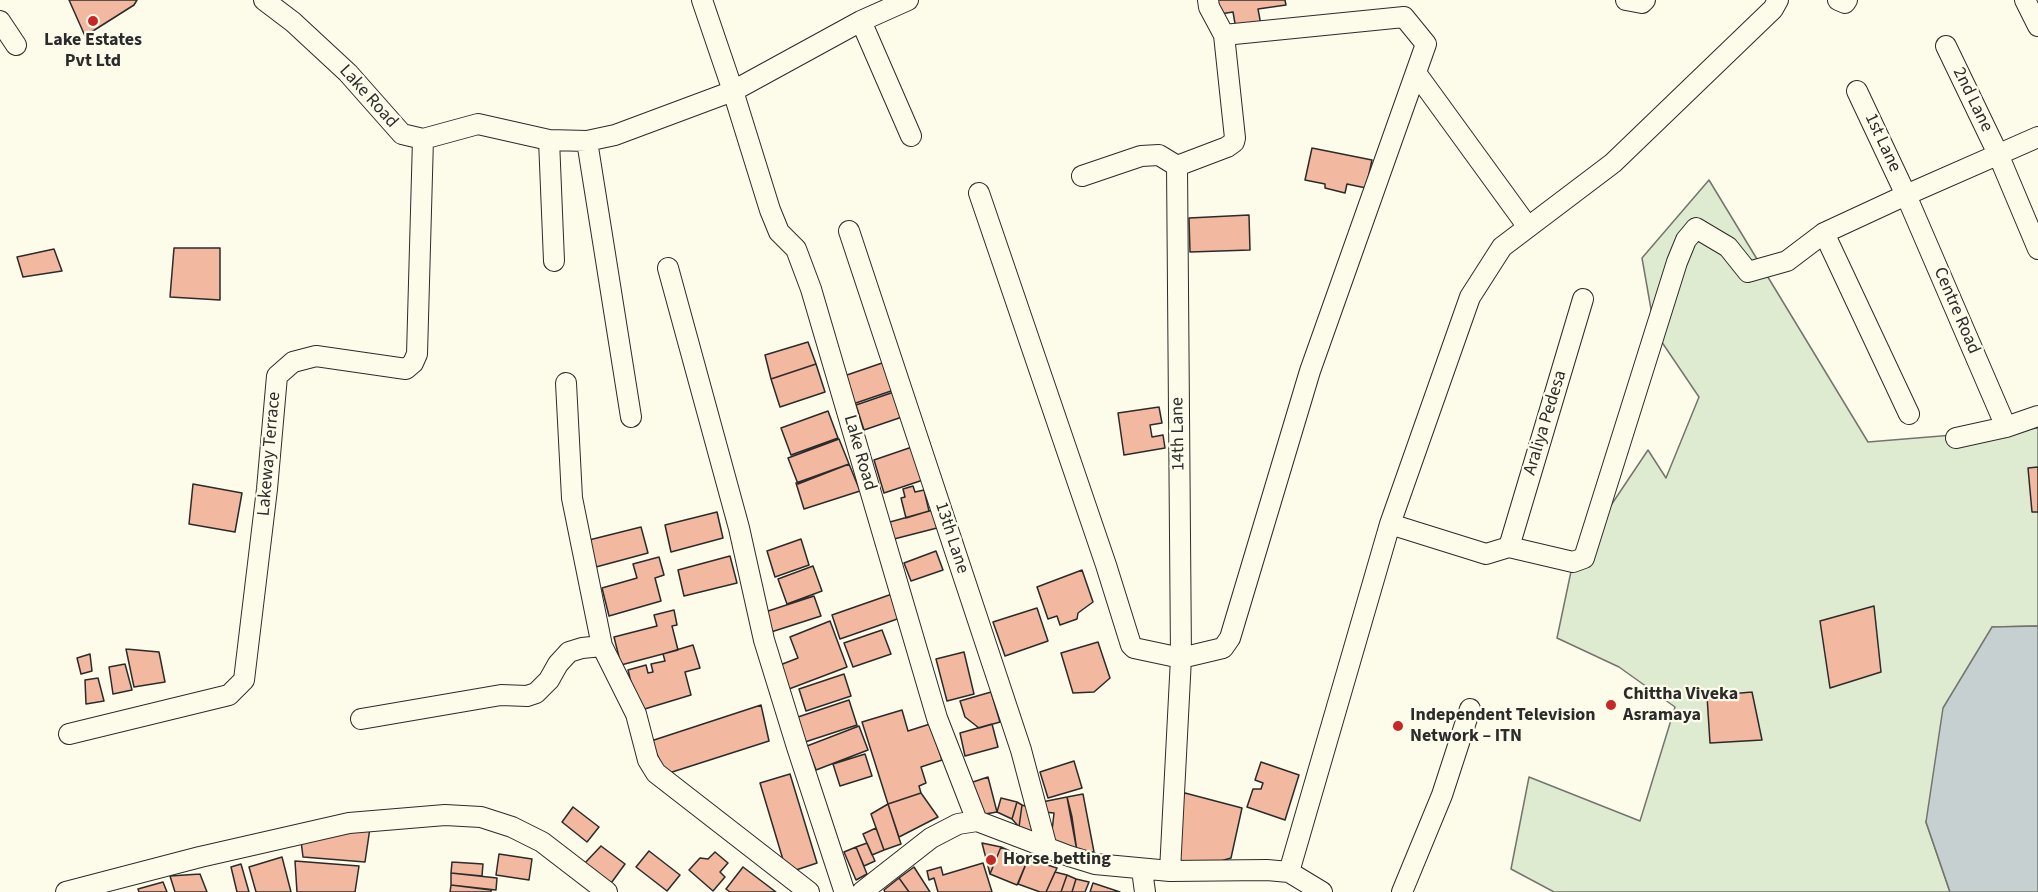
<!DOCTYPE html>
<html>
<head>
<meta charset="utf-8">
<style>
	body { margin:0 }
	canvas { display:block; background:#fdfbea }
</style>
</head>
<body>
<canvas width="2038" height="892"></canvas>
<script>
const c = document.querySelector('canvas').getContext('2d');
c.lineJoin = 'round';
function fillPath(path, color) { c.fillStyle = color; c.fill(path, 'evenodd'); }
const toPath = rows => new Path2D(rows.map(r => 'M' + r).join(''));
function stroke(path, color, width, dash) { c.strokeStyle = color; c.lineWidth = width; c.lineCap = dash ? 'butt' : 'round'; c.setLineDash(dash || []); c.stroke(path); }
function drawText(font, color, halo, rows, align = 'center') {
  c.font = font + ' "Source Sans 3",sans-serif'; c.lineWidth = 4.5; c.setLineDash([]); c.textBaseline = 'middle'; c.strokeStyle = halo; c.fillStyle = color; for (const [text, x, y, turn = 0] of rows) {
    c.save(); c.translate(x, y); c.rotate((+turn || 0) * Math.PI / 180); c.textAlign = isNaN(turn) ? turn : align; if (halo) c.strokeText(text, 0, 0); c.fillText(text, 0, 0); c.restore();
  }
}
const green = toPath([
	[1709,180,1868,442,2038,428,2038,626,1992,627,1926,822,1950,892,1554,892,1511,869,1529,777,1640,821,1675,707,1619,667,1557,638,1573,562,1648,450,1666,478,1699,397,1655,332,1642,258,1709,180]
]);
fillPath(green, '#deebd1');
stroke(green, '#74746e', 1.5);
const water = toPath([
	[2038,626,2038,892,1950,892,1926,822,1943,708,1992,627,2038,626]
]);
fillPath(water, '#c7d0d0');
stroke(water, '#74746e', 1.5);
const building = toPath([
	[69,0,137,0,134,5,85,36,69,0],
	[1218,0,1285,0,1286,5,1258,9,1261,25,1236,29,1233,12,1220,14,1218,0],
	[1312,148,1372,160,1366,188,1347,184,1345,193,1325,188,1325,184,1305,180,1312,148],
	[1249,215,1250,250,1190,252,1189,218,1249,215],
	[174,248,220,248,220,300,170,297,174,248],
	[54,249,62,271,23,277,17,257,54,249],
	[808,342,816,364,771,379,765,355,808,342],
	[888,361,897,389,850,405,841,377,888,361],
	[816,364,825,392,780,407,771,379,816,364],
	[894,392,902,417,864,430,856,405,894,392],
	[1159,407,1162,423,1150,425,1152,437,1163,435,1165,448,1124,455,1118,413,1159,407],
	[828,411,838,438,791,455,781,428,828,411],
	[839,439,849,464,798,484,788,458,839,439],
	[912,447,923,480,884,493,874,460,912,447],
	[849,464,860,491,804,509,796,483,849,464],
	[2038,467,2038,512,2032,512,2028,468,2038,467],
	[193,484,242,493,235,532,189,524,193,484],
	[913,486,915,492,924,490,929,511,906,518,901,498,905,497,903,489,913,486],
	[933,510,937,528,894,539,890,522,933,510],
	[717,512,723,538,671,552,665,525,717,512],
	[641,527,648,553,596,567,589,540,641,527],
	[801,539,809,565,775,577,767,551,801,539],
	[936,551,943,570,911,581,904,563,936,551],
	[730,556,737,583,684,596,678,570,730,556],
	[659,557,664,575,655,578,661,601,609,616,602,588,637,578,633,564,659,557],
	[813,566,822,591,787,604,778,579,813,566],
	[1082,570,1093,602,1078,613,1077,619,1060,625,1057,616,1048,619,1037,587,1082,570],
	[895,593,903,617,840,639,832,615,895,593],
	[814,596,821,616,768,633,762,613,814,596],
	[1874,606,1881,672,1830,688,1820,621,1874,606],
	[1037,608,1048,641,1005,656,993,622,1037,608],
	[674,610,677,625,672,626,678,650,621,665,614,637,657,626,654,615,674,610],
	[830,621,847,667,789,689,780,665,798,658,790,637,830,621],
	[882,630,891,654,853,667,844,643,882,630],
	[1098,642,1110,678,1094,692,1073,693,1061,653,1098,642],
	[693,645,700,668,685,672,691,695,638,711,628,670,646,665,648,673,653,672,651,664,665,661,663,654,693,645],
	[126,649,159,652,165,682,134,687,126,649],
	[964,652,974,694,947,701,936,659,964,652],
	[90,654,92,671,81,674,77,658,90,654],
	[125,664,132,690,113,694,109,667,125,664],
	[844,674,851,696,806,711,799,689,844,674],
	[98,678,104,701,86,704,85,680,98,678],
	[991,692,1000,722,979,728,965,717,960,701,991,692],
	[1752,692,1762,740,1710,743,1707,696,1752,692],
	[849,700,857,725,802,743,795,718,849,700],
	[761,705,769,741,666,774,651,741,761,705],
	[902,710,908,731,930,724,942,760,921,767,926,783,919,786,921,793,888,804,862,722,902,710],
	[992,724,998,747,965,756,960,733,992,724],
	[859,726,868,750,816,770,807,746,859,726],
	[865,754,872,776,840,786,833,764,865,754],
	[1074,761,1082,788,1048,798,1040,772,1074,761],
	[1261,762,1299,775,1285,820,1247,807,1253,789,1261,789,1263,783,1255,780,1261,762],
	[790,774,817,863,787,873,760,783,790,774],
	[988,777,997,812,979,815,970,783,988,777],
	[921,793,938,817,899,837,888,804,921,793],
	[1185,793,1242,808,1231,858,1207,865,1171,860,1170,813,1185,793],
	[1083,794,1094,852,1077,851,1067,797,1083,794],
	[1067,797,1072,817,1077,851,1051,840,1054,813,1044,812,1042,802,1067,797],
	[1001,798,1017,802,1012,819,997,812,1001,798],
	[1017,802,1022,805,1019,827,1012,819,1017,802],
	[888,804,901,844,884,850,871,814,888,804],
	[1022,805,1028,807,1033,832,1019,827,1022,805],
	[573,807,599,827,587,842,562,822,573,807],
	[370,828,365,862,303,857,301,841,370,828],
	[876,828,884,850,872,855,863,834,876,828],
	[867,843,875,861,864,866,856,847,867,843],
	[982,843,1001,847,990,874,982,843],
	[601,846,625,864,609,886,583,865,601,846],
	[856,847,867,874,856,880,844,852,856,847],
	[1001,847,1028,859,1017,885,990,874,1001,847],
	[649,851,680,875,667,891,636,867,649,851],
	[715,852,728,863,720,872,725,877,713,891,689,870,700,858,708,859,715,852],
	[499,854,532,859,529,880,496,875,499,854],
	[282,857,291,892,256,892,249,867,282,857],
	[1028,859,1057,868,1046,892,1040,892,1018,884,1028,859],
	[295,861,359,866,355,892,297,892,295,861],
	[452,862,483,864,482,876,451,873,452,862],
	[983,863,992,892,938,892,934,878,929,880,927,871,941,867,943,875,983,863],
	[241,864,249,892,237,892,231,867,241,864],
	[743,867,776,892,730,892,726,889,743,867],
	[914,867,930,892,909,892,899,878,914,867],
	[1055,872,1067,875,1061,892,1046,892,1055,872],
	[451,873,497,878,496,890,451,885,451,873],
	[200,874,207,892,175,892,170,876,200,874],
	[1067,875,1076,879,1072,892,1061,892,1067,875],
	[899,878,909,892,885,892,884,890,899,878],
	[1076,879,1089,882,1085,892,1072,892,1076,879],
	[163,882,167,892,139,892,138,889,163,882],
	[1093,883,1120,892,1090,892,1093,883],
	[451,885,491,890,491,892,450,892,451,885]
]);
fillPath(building, '#f2b8a0');
stroke(building, '#2b2b2b', 1.5);
const minor = toPath([
	[264,0,293,22,348,73,402,134,423,139,478,124,549,140,587,141,615,135,733,91,861,21,908,0],
	[702,0,733,91,770,210,779,232,796,249,811,289,937,718,977,821],
	[1626,0,1642,3,1645,0],
	[1838,0,1845,3,1847,0],
	[2025,0,2038,26],
	[0,21,16,45],
	[861,21,911,136],
	[1946,46,1998,154,2038,249],
	[1416,73,1528,227],
	[1857,91,1906,195,2006,427],
	[549,140,554,261],
	[587,141,631,417],
	[1082,176,1141,156,1159,155,1177,166],
	[979,193,1106,565,1131,645,1134,648,1181,658,1223,648,1230,638,1310,371,1426,44,1404,17,1224,35],
	[849,231,1021,750,1047,848],
	[1824,233,1909,414],
	[668,268,739,528,764,640,797,747,844,890],
	[566,383,572,498,602,646,636,714,648,760,656,773,809,892],
	[1956,438,2006,427,2038,416],
	[1390,524,1486,554,1509,547,1573,562,1584,558,1677,262,1686,240,1696,228,1728,247,1748,272,1787,261,1824,233,1906,195,2038,137],
	[1509,547,1583,299],
	[361,719,501,695,527,696,536,693,549,680,558,664,569,652,582,648,602,646],
	[69,734,229,695,244,680,267,489,277,376,293,362,316,356,406,369,413,363,417,354,423,139],
	[1142,870,1145,892],
	[1170,871,1181,658,1177,166,1227,147,1234,142,1235,138,1224,35,1209,7,1208,0],
	[1289,872,1390,524,1470,297,1502,247,1613,163,1773,9,1778,0],
	[66,892,200,857,349,823,445,815,481,817,512,827,542,842,607,892],
	[862,892,931,838,958,824,977,821,1069,856,1095,864,1170,871,1267,870,1289,872,1322,892],
	[1402,892,1442,795,1470,709]
]);
stroke(minor, '#2b2b2b', 22);
stroke(minor, '#fdfbea', 20);
for (const [x, y, r, color] of [
	[93,21,6,"#c62828"],
	[1611,705,6,"#c62828"],
	[1398,726,6,"#c62828"],
	[991,860,6,"#c62828"]
]) { const dot = new Path2D(); dot.arc(x, y, r, 0, 2 * Math.PI); c.fillStyle = color; c.fill(dot); stroke(dot, '#fdfbea', 2); }
drawText('bold 18px', '#2b2b2b', '#fdfbea', [
	["Lake Estates",93,41,"center"],
	["Pvt Ltd",93,62,"center"],
	["Chittha Viveka",1623,695],
	["Asramaya",1623,716],
	["Independent Television",1410,716],
	["Network – ITN",1410,737],
	["Horse betting",1003,860]
], 'left');
drawText('18px', '#2b2b2b', '#fdfbea', [
	["Lake Road",368,97,48],
	["2nd Lane",1972,100,64],
	["1st Lane",1882,143,65],
	["Centre Road",1956,311,67],
	["Araliya Pedesa",1546,423,-73],
	["14th Lane",1179,434,-91],
	["Lake Road",859,453,74],
	["Lakeway Terrace",270,454,-85],
	["13th Lane",951,538,72]
]);
</script>
</body>
</html>
